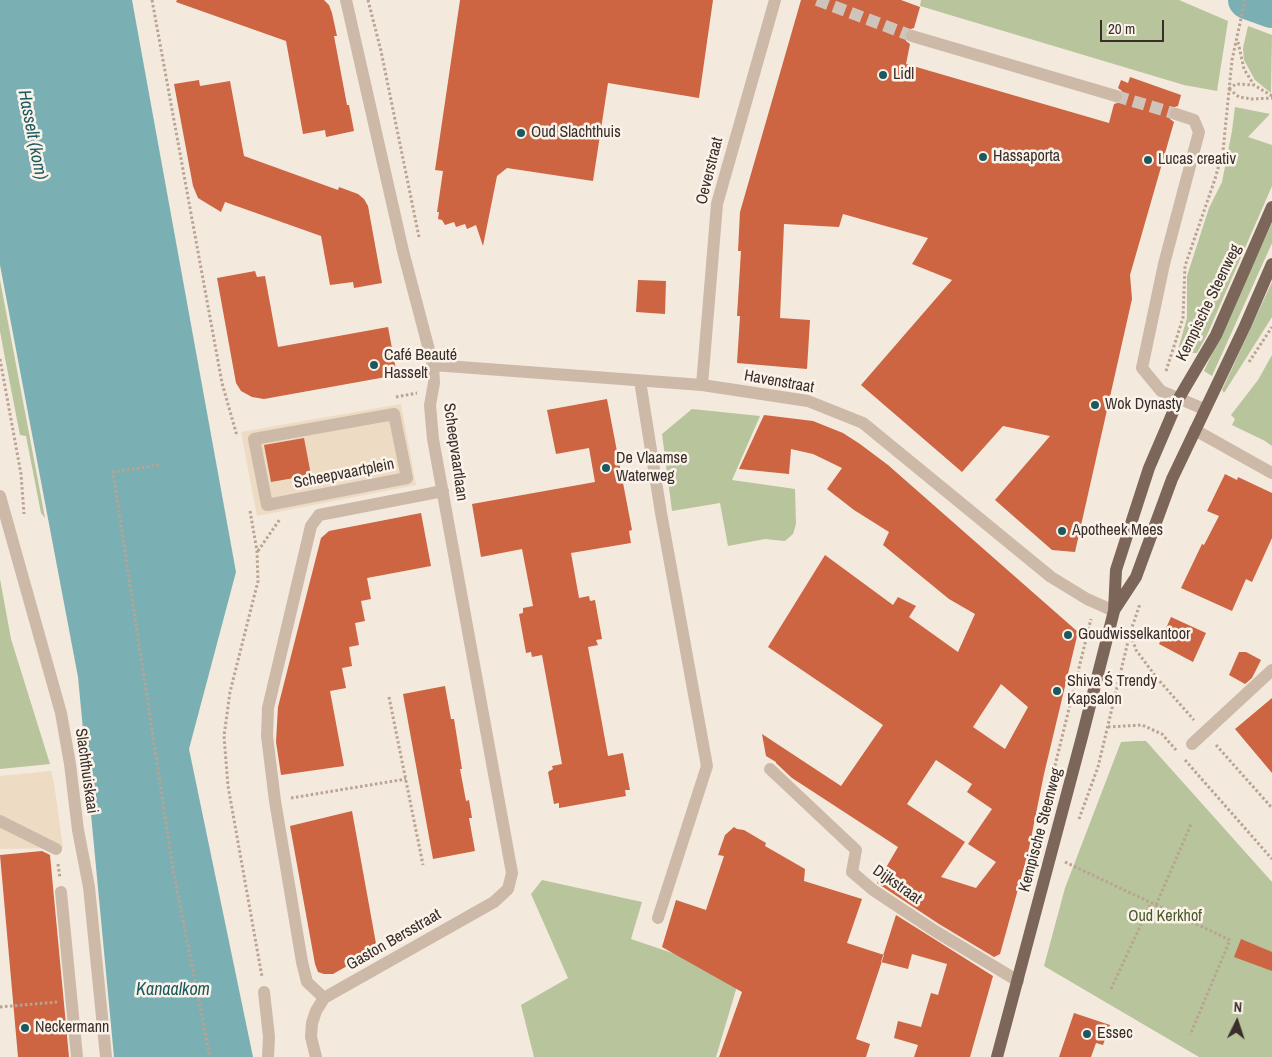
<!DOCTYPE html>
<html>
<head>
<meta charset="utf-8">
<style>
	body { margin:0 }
	#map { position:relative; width:1272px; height:1057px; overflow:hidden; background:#f4e9dd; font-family:"Archivo Narrow",sans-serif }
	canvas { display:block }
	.north { position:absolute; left:1212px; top:997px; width:50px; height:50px; -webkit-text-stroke:4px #fbf3ea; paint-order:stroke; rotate:4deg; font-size:14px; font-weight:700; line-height:20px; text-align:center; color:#392e29 }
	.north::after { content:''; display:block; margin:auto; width:18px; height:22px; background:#392e29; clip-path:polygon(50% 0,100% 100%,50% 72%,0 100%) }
	.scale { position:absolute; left:1100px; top:20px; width:64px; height:22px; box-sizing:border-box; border:2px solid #392e29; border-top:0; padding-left:6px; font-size:15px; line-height:18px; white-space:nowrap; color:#392e29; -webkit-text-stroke:4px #fbf3ea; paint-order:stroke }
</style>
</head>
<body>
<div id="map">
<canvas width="1272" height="1057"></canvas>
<div class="north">N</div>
<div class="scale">20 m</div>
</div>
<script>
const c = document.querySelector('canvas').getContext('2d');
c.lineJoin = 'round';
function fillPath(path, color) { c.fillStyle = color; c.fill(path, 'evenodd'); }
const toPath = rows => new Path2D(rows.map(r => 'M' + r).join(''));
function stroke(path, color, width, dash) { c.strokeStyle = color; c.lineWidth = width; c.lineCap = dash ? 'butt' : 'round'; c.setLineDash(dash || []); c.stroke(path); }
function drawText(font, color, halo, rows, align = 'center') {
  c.font = font + ' "Archivo Narrow",sans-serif'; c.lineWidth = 5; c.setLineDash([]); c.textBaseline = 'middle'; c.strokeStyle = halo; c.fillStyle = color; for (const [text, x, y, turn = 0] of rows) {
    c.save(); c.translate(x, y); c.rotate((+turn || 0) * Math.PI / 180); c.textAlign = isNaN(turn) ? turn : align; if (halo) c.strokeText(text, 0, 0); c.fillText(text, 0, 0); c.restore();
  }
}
fillPath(toPath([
	[921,0,1179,0,1228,21,1217,91,1184,85,920,6],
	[1248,26,1272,35,1271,93,1255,80,1244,60,1243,48],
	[1235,107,1270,114,1248,137,1272,145,1272,186,1207,335,1197,353,1177,353,1187,318,1187,276,1209,208,1222,182,1232,131],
	[1272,223,1272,243,1212,376,1204,371],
	[0,280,39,486,45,518,41,513,26,436,20,435,5,358,0,331],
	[1272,282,1272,317,1224,393,1222,390],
	[1272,355,1272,446,1265,441,1232,425,1235,419,1231,415,1258,380],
	[692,409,760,416,732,480,795,489,796,524,793,534,785,541,765,539,728,546,720,503,672,511,662,434],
	[0,579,11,639,50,764,0,769],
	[1136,741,1146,741,1272,882,1272,1057,1199,1057,1044,966,1065,888,1121,742],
	[542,880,642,902,631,939,740,976,716,1057,534,1057,521,1005,568,978,531,894]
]), '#b7c49c');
fillPath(toPath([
	[401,404,416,485,257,516,241,432],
	[51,771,54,783,63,848,0,849,0,776]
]), '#eddbc3');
fillPath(toPath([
	[0,0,132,0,236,572,189,749,253,1057,114,1057,78,677,0,265]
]), '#7ab0b3');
stroke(toPath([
	[1247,0,1272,9]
]), '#7ab0b3', 38);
fillPath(toPath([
	[177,0,324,0,329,5,332,13,337,36,334,36,347,105,349,105,354,131,326,137,325,130,303,134,286,41,176,2],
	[460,0,713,0,699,98,608,83,593,181,507,168,497,176,483,246,476,225,467,229,465,224,456,227,454,222,445,225,442,220,438,219,439,212,437,212,443,171,435,170],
	[801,0,901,0,920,7,914,28,907,30,904,34,906,41,910,44,906,64,1109,123,1114,104,1121,102,1124,98,1122,91,1118,88,1121,80,1128,83,1130,77,1181,95,1178,106,1171,108,1168,112,1170,119,1174,122,1130,275,1132,299,1075,552,1052,550,995,500,1050,436,1003,426,962,472,861,385,952,280,912,264,928,238,843,214,839,227,784,224,780,318,810,320,807,369,737,363,740,316,737,316,741,251,738,251,740,212],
	[199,80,200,86,230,81,244,156,338,190,339,187,358,194,364,199,368,206,382,283,354,288,353,282,330,285,321,236,225,202,221,212,198,198,193,186,174,84],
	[255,271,257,277,265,276,278,347,388,327,397,375,264,399,252,397,241,391,236,383,217,278],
	[638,280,666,281,665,314,636,312],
	[607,399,632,530,629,531,631,543,571,553,579,598,589,596,590,601,595,600,602,639,596,640,598,645,588,647,608,756,623,753,630,790,625,790,626,796,559,808,559,803,554,804,548,772,553,769,552,766,562,764,542,655,532,657,531,652,526,653,519,614,523,613,523,608,533,606,522,549,481,557,472,504,595,482,589,448,556,454,547,410],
	[764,415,813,421,843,433,860,444,888,465,1078,632,1044,774,1028,853,1000,954,994,957,939,924,877,883,898,847,792,778,776,763,776,762,766,756,762,734,841,786,883,725,768,647,825,555,893,605,898,597,916,606,909,617,958,652,975,614,949,599,883,545,889,532,854,510,827,489,842,468,813,454,791,449,789,474,739,469],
	[1001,684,1028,707,1005,749,973,727],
	[936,760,972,784,967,792,992,809,968,844,996,862,976,888,941,877,965,842,907,804],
	[304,438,311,475,271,482,264,445],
	[1225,474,1237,480,1238,477,1272,493,1272,538,1252,582,1246,579,1232,611,1181,588,1202,544,1204,545,1219,516,1207,511],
	[421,513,431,566,367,578,371,599,361,601,365,621,355,623,359,645,349,647,352,666,342,668,346,688,330,691,344,766,281,775,276,742,278,707,321,538,329,531],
	[1171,617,1206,633,1193,662,1159,644],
	[1239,652,1246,652,1261,660,1252,678,1245,684,1229,675],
	[445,686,451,719,454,719,462,769,460,769,466,801,469,800,472,818,469,818,475,851,433,859,403,694],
	[1272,698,1272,773,1235,729],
	[352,811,377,949,333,974,324,974,318,972,315,964,290,826],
	[734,827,737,829,744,830,766,843,765,846,805,869,804,881,862,899,847,943,884,955,856,1039,870,1044,866,1057,719,1057,742,992,662,947,676,900,706,910,724,856,718,855,725,835],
	[42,851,50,855,69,1057,18,1057,0,855],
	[896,915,993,976,970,1057,914,1057,918,1045,894,1038,898,1021,921,1027,931,993,938,995,947,964,912,954,908,969,881,962],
	[1241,939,1272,952,1272,971,1234,957],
	[1074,1013,1110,1025,1103,1045,1096,1043,1091,1057,1059,1057]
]), '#cd6442');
stroke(toPath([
	[817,0,912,36],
	[1116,96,1176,114]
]), '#cfc4b9', 12, [12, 6]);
stroke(toPath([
	[152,0,222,383,237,436],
	[368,0,381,51,419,237],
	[1238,42,1244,69,1254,85,1272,96],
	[1229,89,1239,97,1252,99,1272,98],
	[1229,89,1236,84,1254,85],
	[0,359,21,474,24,514],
	[1249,362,1272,327],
	[1166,371,1183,318,1185,266,1215,179,1223,151,1232,60,1245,0],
	[396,397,417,393],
	[159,465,113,472,173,869,210,1057],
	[250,511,257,551,258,581,230,692,224,736,228,786,262,977],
	[258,551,280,519],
	[1131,635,1136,650,1156,677,1194,720],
	[389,697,423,865],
	[1108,727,1142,725,1162,734,1176,750],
	[1216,745,1272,808],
	[1185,760,1272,859],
	[1049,790,1091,619],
	[291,798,406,779],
	[1079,819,1098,767,1130,633,1140,604],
	[1065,862,1230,940,1190,1035],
	[58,864,60,878],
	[1156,905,1191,824],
	[1111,989,1151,903],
	[0,1007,57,1002]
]), '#b9a392', 3, [2.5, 2.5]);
stroke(toPath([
	[912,36,1116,96],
	[1176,114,1194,120,1199,132,1164,264,1142,368,1161,391,1204,409],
	[433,365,702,385,808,401,863,423,1051,577,1087,599,1114,611],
	[640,381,661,513,707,766,658,918],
	[702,385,717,204,775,0],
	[394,414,407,478,267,505,254,439,394,414],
	[1195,430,1272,473],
	[0,496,61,713,70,764,78,830,89,887,106,1057],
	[1192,744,1272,670],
	[770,769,856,850,852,872,873,890,935,931,1018,981],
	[0,821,56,849],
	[61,892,77,1057],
	[264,992,269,1037,268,1057],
	[324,998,307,982,302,962,275,801,267,736,268,708,311,526,319,515,443,491],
	[316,1057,311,1037,312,1023,316,1011,324,998,494,902,508,889,512,873,433,439,430,405,434,383,433,365,403,251,346,0]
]), '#cdb9a8', 12);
stroke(toPath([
	[1115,609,1136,577,1172,479,1245,326,1272,264],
	[997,1057,1082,737,1114,611,1116,570,1125,542,1149,468,1179,398,1216,335,1272,207]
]), '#7c6559', 12);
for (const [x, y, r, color] of [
	[883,75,5,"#1b595e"],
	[521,133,5,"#1b595e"],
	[983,157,5,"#1b595e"],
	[1148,160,5,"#1b595e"],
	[374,365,5,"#1b595e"],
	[1095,405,5,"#1b595e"],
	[606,468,5,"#1b595e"],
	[1062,531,5,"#1b595e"],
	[1068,635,5,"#1b595e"],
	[1057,691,5,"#1b595e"],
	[25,1028,5,"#1b595e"],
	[1087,1034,5,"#1b595e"]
]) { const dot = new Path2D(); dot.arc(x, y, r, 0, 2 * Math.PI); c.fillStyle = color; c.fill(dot); stroke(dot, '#fbf3ea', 2); }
drawText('16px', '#392e29', '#fbf3ea', [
	["Lidl",893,75],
	["Oud Slachthuis",531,133],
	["Hassaporta",993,157],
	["Lucas creativ",1158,160],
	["Café Beauté",384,356],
	["Hasselt",384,374],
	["Wok Dynasty",1105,405],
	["De Vlaamse",616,459],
	["Waterweg",616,477],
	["Apotheek Mees",1072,531],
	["Goudwisselkantoor",1078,635],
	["Shiva Ś Trendy",1067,682],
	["Kapsalon",1067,700],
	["Neckermann",35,1028],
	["Essec",1097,1034]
], 'left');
drawText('16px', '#392e29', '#fbf3ea', [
	["Oeverstraat",710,171,-76],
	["Kempische Steenweg",1209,303,-64],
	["Havenstraat",779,382,10],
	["Scheepvaartlaan",455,452,82],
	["Scheepvaartplein",344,474,-11],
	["Slachthuiskaai",86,771,82],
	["Kempische Steenweg",1041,830,-75],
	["Dijkstraat",897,885,35],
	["Gaston Bersstraat",394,940,-30]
]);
drawText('16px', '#48592b', '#fbf3ea', [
	["Oud Kerkhof",1165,917]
]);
drawText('italic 18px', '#1b595e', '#fbf3ea', [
	["Hasselt (kom)",32,135,79],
	["Kanaalkom",173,990]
]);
</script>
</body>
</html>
